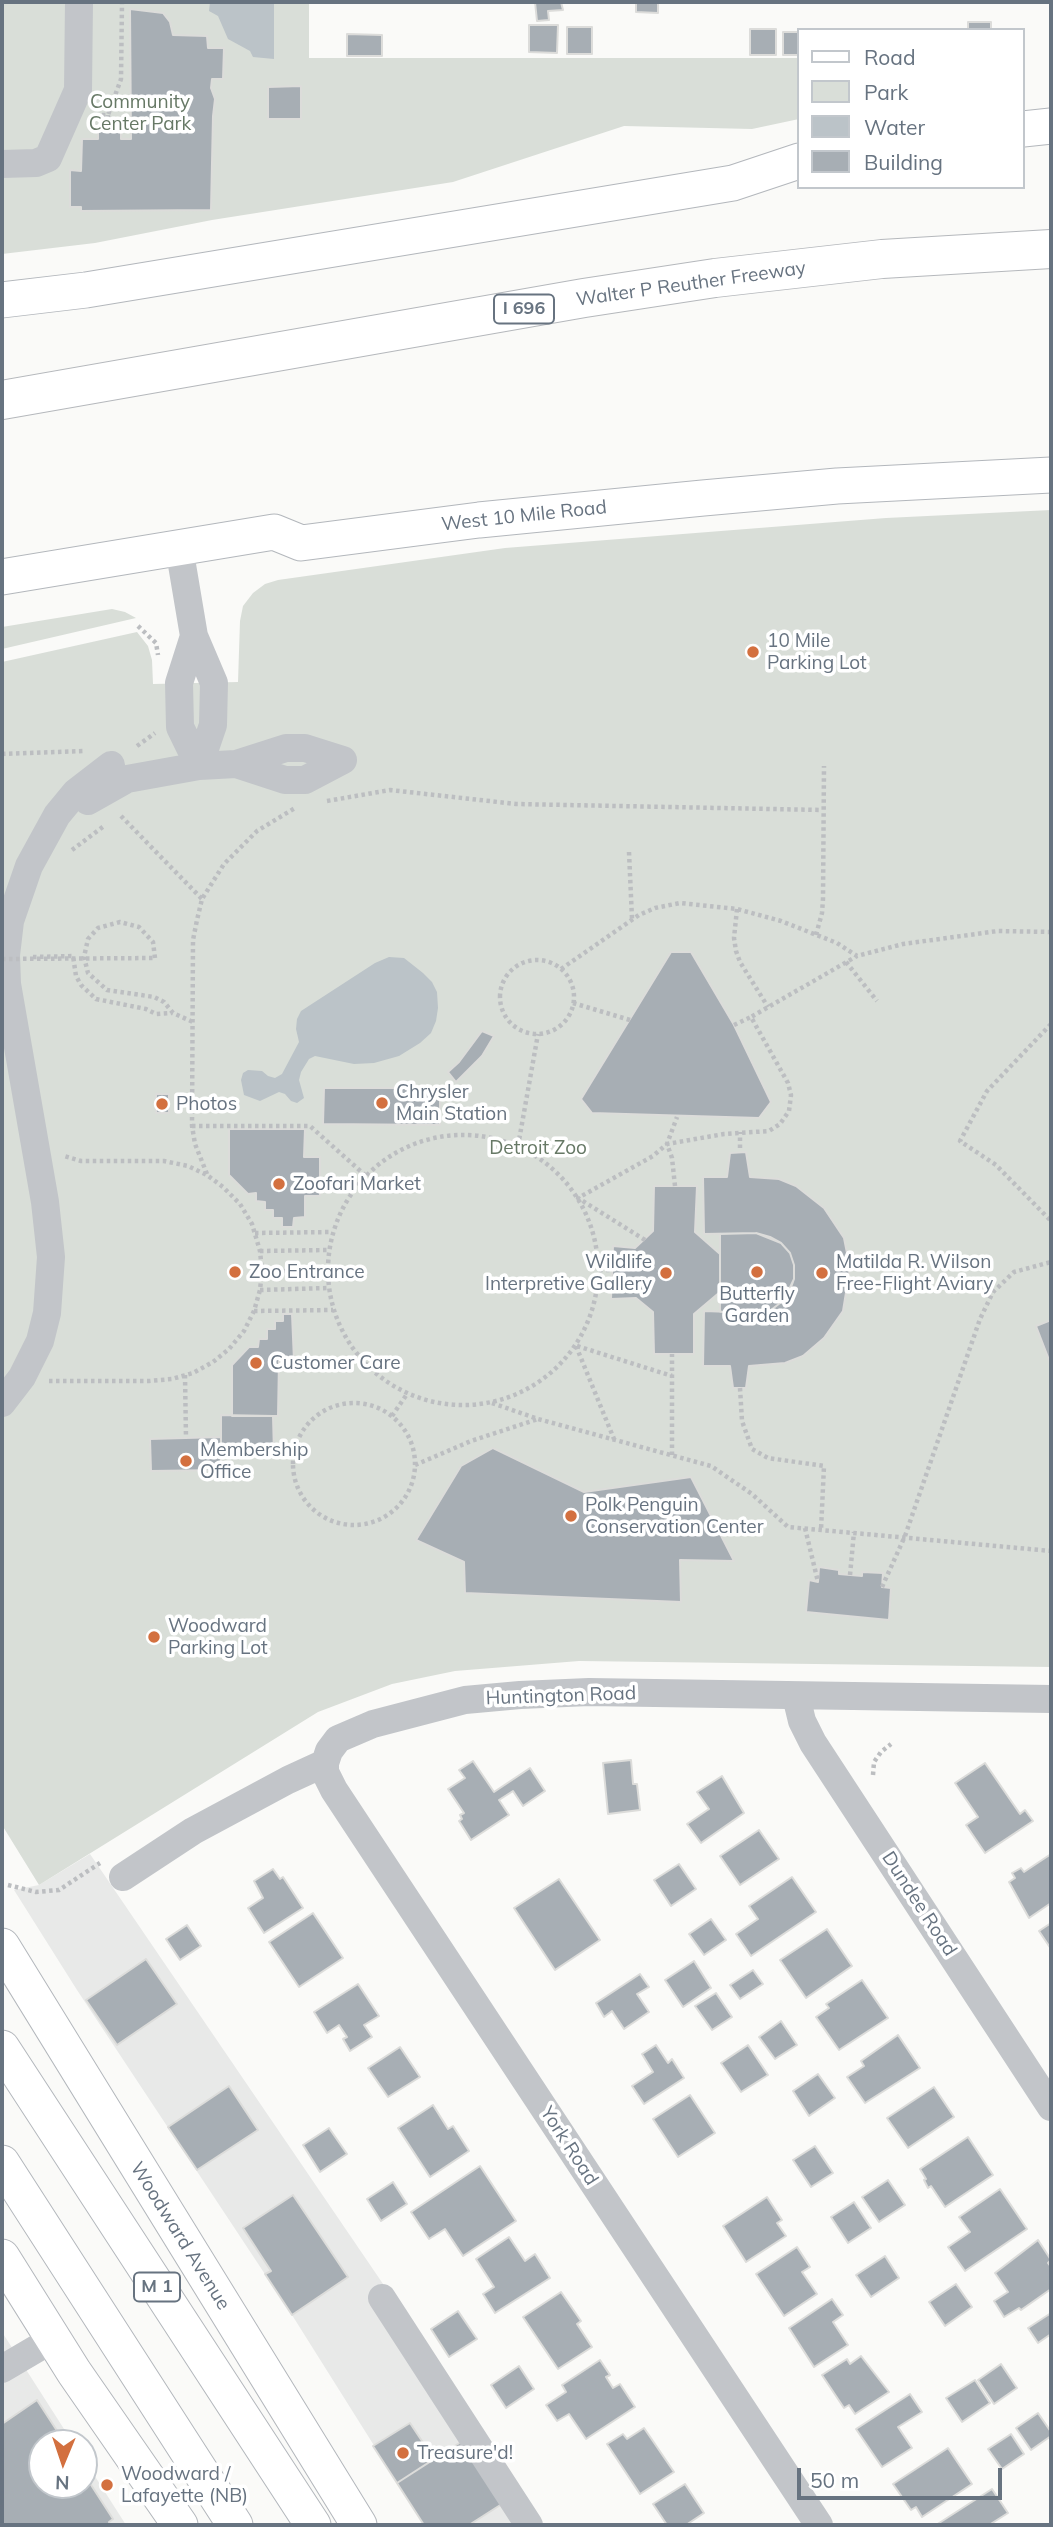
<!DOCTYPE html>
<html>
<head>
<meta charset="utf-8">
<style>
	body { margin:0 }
	#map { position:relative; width:1053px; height:2527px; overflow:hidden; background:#fafaf8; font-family:Mulish,sans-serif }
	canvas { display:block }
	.frame { position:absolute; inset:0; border:4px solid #677380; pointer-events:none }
	.legend { position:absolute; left:797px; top:28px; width:228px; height:161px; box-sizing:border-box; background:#fff; border:2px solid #c2c7cc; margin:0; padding:9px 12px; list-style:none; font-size:21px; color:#677380 }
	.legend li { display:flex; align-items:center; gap:14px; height:35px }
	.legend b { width:35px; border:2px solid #c2c7cc }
	.north { position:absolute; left:28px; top:2429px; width:70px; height:70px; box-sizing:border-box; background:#fff; border:2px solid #c2c7cc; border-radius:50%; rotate:182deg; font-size:19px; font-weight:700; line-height:28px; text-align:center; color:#677380 }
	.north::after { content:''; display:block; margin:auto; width:24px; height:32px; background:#d3703f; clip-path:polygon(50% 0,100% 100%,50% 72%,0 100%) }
	.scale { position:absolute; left:797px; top:2468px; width:205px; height:32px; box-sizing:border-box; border:4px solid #677380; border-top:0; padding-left:9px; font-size:21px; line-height:24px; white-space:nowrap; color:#677380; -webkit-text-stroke:5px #fff; paint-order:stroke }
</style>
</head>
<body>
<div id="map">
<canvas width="1053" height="2527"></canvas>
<div class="frame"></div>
<ul class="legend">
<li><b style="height:9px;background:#fff"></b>Road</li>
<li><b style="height:19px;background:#d9ded8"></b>Park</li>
<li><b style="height:19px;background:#bbc3c8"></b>Water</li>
<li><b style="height:19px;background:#a7aeb4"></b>Building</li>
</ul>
<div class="north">N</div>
<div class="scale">50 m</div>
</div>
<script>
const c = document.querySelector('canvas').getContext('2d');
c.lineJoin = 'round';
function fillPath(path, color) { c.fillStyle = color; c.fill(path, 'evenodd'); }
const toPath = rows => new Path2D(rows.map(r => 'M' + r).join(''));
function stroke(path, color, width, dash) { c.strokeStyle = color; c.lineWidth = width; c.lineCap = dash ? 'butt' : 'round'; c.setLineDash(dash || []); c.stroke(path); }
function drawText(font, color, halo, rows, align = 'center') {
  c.font = font + ' Mulish,sans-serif'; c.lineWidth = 7; c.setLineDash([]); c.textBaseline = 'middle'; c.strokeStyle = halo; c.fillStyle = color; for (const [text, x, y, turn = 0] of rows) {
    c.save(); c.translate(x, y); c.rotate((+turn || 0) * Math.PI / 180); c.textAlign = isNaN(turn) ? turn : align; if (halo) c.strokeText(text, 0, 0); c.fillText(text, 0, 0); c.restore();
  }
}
fillPath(toPath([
	[90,1854,409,2322,543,2525,424,2525,292,2315,77,1990,14,1890,39,1885],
	[2,2332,73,2443,42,2443,42,2485,84,2485,84,2459,126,2525,2,2525]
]), '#e8e9e8');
fillPath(toPath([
	[2,2,309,2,309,58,799,58,799,119,752,129,624,126,453,182,212,220,95,243,2,254],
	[1051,510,1051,1667,579,1661,455,1671,392,1684,318,1712,39,1885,2,1825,2,662,137,632,148,646,152,660,153,684,238,682,240,621,243,606,253,593,265,584,278,580,505,548,886,518],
	[112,609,125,612,136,618,2,649,2,627]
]), '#d9ded8');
fillPath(toPath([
	[210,2,274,2,274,59,253,57,250,51,228,39,218,16,209,11],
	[389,957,404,958,423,973,432,982,437,992,438,1008,436,1021,431,1033,420,1043,399,1056,374,1063,354,1064,315,1056,309,1059,301,1072,299,1080,304,1098,297,1103,291,1101,285,1094,279,1092,260,1101,244,1095,241,1080,243,1073,248,1070,262,1071,268,1076,275,1078,282,1074,299,1042,296,1029,297,1019,301,1011,375,963]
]), '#bbc3c8');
const building = toPath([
	[535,2,561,2,563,10,548,11,549,20,537,21,535,2],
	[636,2,658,2,658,13,636,12,636,2],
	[130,9,163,13,170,22,173,35,207,36,208,48,224,48,223,79,212,79,211,88,215,99,213,116,211,210,81,211,81,207,70,207,70,170,81,171,82,139,98,139,98,125,121,125,121,139,131,139,130,9],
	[968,22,991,22,991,30,968,30,968,22],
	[529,25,558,25,557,53,529,52,529,25],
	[567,27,592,27,592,54,567,54,567,27],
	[750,29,776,29,776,55,750,55,750,29],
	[783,32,799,32,799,55,783,55,783,32],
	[347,34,382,35,382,56,347,56,347,34],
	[301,86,301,119,268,119,268,87,301,86],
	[671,952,691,952,734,1025,771,1102,759,1118,592,1113,581,1099,671,952],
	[482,1031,494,1036,482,1056,456,1082,448,1072,459,1062,482,1031],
	[324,1088,440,1088,440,1125,323,1124,324,1088],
	[156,1094,169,1094,169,1113,156,1113,156,1094],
	[229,1129,305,1129,304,1157,320,1157,320,1196,305,1196,305,1217,294,1218,293,1227,282,1227,282,1218,273,1218,273,1210,265,1210,265,1202,256,1201,256,1193,248,1194,229,1175,229,1129],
	[746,1152,750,1177,779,1179,796,1186,824,1208,844,1238,850,1268,843,1311,824,1338,803,1356,785,1363,749,1366,746,1388,733,1388,730,1366,703,1366,704,1311,759,1313,771,1310,784,1300,794,1279,794,1265,790,1253,781,1243,770,1237,756,1233,704,1234,703,1177,727,1177,730,1153,746,1152],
	[654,1186,697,1186,695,1232,720,1254,720,1292,694,1314,694,1354,654,1354,653,1312,636,1298,611,1299,613,1246,635,1248,653,1231,654,1186],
	[756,1233,781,1243,790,1253,794,1265,794,1279,790,1290,784,1300,771,1310,759,1313,720,1312,720,1234,756,1233],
	[283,1314,292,1314,294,1361,279,1361,278,1416,232,1416,232,1365,249,1347,258,1347,259,1339,267,1339,267,1329,275,1329,275,1321,283,1321,283,1314],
	[1051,1320,1051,1365,1036,1326,1051,1320],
	[221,1415,273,1416,274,1454,221,1453,221,1415],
	[221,1437,221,1470,151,1471,150,1439,221,1437],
	[493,1448,584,1492,691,1477,734,1561,680,1560,681,1602,465,1593,464,1562,416,1540,461,1466,493,1448],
	[819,1567,839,1570,839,1574,862,1576,862,1572,883,1573,882,1587,891,1588,889,1620,806,1612,809,1580,818,1582,819,1567],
	[631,1760,633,1784,637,1784,640,1810,608,1814,603,1763,631,1760],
	[473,1761,494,1792,530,1768,545,1791,523,1806,513,1791,499,1800,509,1815,471,1840,459,1821,462,1819,460,1815,464,1813,448,1789,465,1778,459,1770,473,1761],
	[985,1763,1020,1814,1025,1810,1033,1821,985,1853,966,1825,978,1817,955,1783,985,1763],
	[722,1776,744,1813,701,1843,687,1824,709,1809,697,1792,722,1776],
	[759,1830,779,1859,740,1885,720,1856,759,1830],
	[1051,1854,1051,1903,1029,1918,1009,1882,1015,1878,1012,1873,1021,1868,1024,1872,1051,1854],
	[679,1864,696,1889,671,1906,654,1880,679,1864],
	[273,1869,280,1879,283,1877,303,1908,264,1933,248,1908,263,1898,254,1881,273,1869],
	[792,1877,816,1912,751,1956,736,1934,758,1919,749,1906,792,1877],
	[559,1879,600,1940,555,1970,514,1908,559,1879],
	[313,1913,343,1958,299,1987,269,1942,313,1913],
	[711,1919,726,1940,704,1955,689,1934,711,1919],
	[1051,1923,1051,1949,1039,1931,1051,1923],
	[187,1925,201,1946,180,1960,166,1939,187,1925],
	[827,1929,852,1966,806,1998,780,1960,827,1929],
	[146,1959,177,2004,117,2045,86,2000,146,1959],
	[694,1961,711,1988,683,2007,665,1980,694,1961],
	[753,1970,763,1984,740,1999,730,1985,753,1970],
	[640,1974,649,1987,637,1994,649,2012,624,2029,612,2011,604,2017,596,2003,640,1974],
	[862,1980,888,2018,839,2050,816,2017,829,2008,826,2004,862,1980],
	[358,1984,379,2016,364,2025,372,2037,350,2051,343,2039,347,2037,339,2025,327,2033,314,2012,358,1984],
	[716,1993,732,2017,712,2030,695,2006,716,1993],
	[781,2021,797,2045,775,2059,759,2037,781,2021],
	[898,2035,920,2068,865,2103,847,2077,864,2066,861,2061,898,2035],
	[656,2045,668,2063,672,2059,684,2078,644,2104,632,2086,653,2072,642,2054,656,2045],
	[748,2045,768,2075,741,2092,721,2063,748,2045],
	[400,2047,420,2077,388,2097,368,2068,400,2047],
	[818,2074,835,2098,809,2116,793,2091,818,2074],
	[229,2086,258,2130,197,2170,168,2127,229,2086],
	[934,2087,954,2117,908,2148,887,2118,934,2087],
	[690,2095,715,2133,678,2157,653,2119,690,2095],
	[433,2105,448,2129,453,2126,469,2151,430,2177,398,2128,433,2105],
	[329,2128,347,2154,320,2172,303,2145,329,2128],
	[968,2137,993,2175,945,2207,931,2186,928,2188,924,2180,926,2179,920,2169,968,2137],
	[815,2146,833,2173,811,2187,793,2160,815,2146],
	[480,2166,516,2221,463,2256,445,2229,429,2239,411,2212,480,2166],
	[888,2180,905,2205,879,2222,862,2197,888,2180],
	[393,2182,407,2204,381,2221,367,2199,393,2182],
	[1000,2189,1027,2229,965,2271,948,2247,970,2232,959,2217,1000,2189],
	[293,2195,348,2277,292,2315,265,2274,271,2271,243,2228,293,2195],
	[767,2197,782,2220,777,2223,786,2236,746,2262,723,2226,767,2197],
	[854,2202,871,2228,848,2243,831,2217,854,2202],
	[509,2237,525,2261,535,2254,550,2278,495,2313,483,2294,494,2287,476,2259,509,2237],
	[1038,2240,1051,2260,1048,2263,1051,2267,1051,2289,1021,2310,1019,2308,1004,2317,994,2301,1008,2292,995,2273,1038,2240],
	[797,2247,810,2267,802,2272,817,2294,784,2316,756,2274,797,2247],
	[885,2256,899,2278,871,2297,856,2275,885,2256],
	[956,2284,972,2307,945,2326,929,2302,956,2284],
	[561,2292,581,2321,577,2324,592,2347,558,2369,523,2317,561,2292],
	[832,2299,843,2315,833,2322,848,2345,814,2367,789,2328,832,2299],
	[458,2311,477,2339,449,2357,431,2329,458,2311],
	[1051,2313,1051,2334,1038,2343,1028,2328,1051,2313],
	[861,2356,889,2392,855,2414,849,2405,844,2408,822,2375,847,2359,850,2364,861,2356],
	[600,2360,610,2375,606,2377,613,2388,620,2384,635,2407,586,2439,569,2414,557,2421,546,2405,566,2392,562,2385,600,2360],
	[1001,2364,1017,2388,994,2404,978,2380,1001,2364],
	[519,2366,534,2389,506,2408,491,2385,519,2366],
	[975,2380,990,2403,962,2422,946,2398,975,2380],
	[910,2394,922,2412,898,2427,912,2448,882,2467,856,2429,910,2394],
	[37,2400,65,2443,42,2443,42,2485,84,2485,84,2474,113,2519,109,2522,110,2525,2,2525,2,2424,37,2400],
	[1038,2413,1051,2432,1051,2436,1031,2450,1016,2428,1038,2413],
	[410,2423,434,2459,397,2483,373,2446,410,2423],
	[644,2428,674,2472,640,2494,607,2444,623,2434,627,2439,644,2428],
	[1011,2434,1024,2454,1002,2469,988,2449,1011,2434],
	[464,2440,505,2502,469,2525,424,2525,397,2483,464,2440],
	[948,2448,972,2484,922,2517,916,2507,911,2510,893,2484,948,2448],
	[685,2484,704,2513,686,2525,667,2525,653,2504,685,2484],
	[992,2489,1008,2513,989,2525,936,2525,992,2489]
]);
fillPath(building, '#a7aeb4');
stroke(building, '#dcdcda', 2);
const major = toPath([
	[1023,129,1051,126],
	[2,300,86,290,733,183,799,161],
	[2,577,274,532,301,543,479,520,703,498,837,486,1051,475],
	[2,1946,359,2525],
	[2,2048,313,2525],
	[2,2163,235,2525],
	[2,2257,74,2372,180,2525]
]);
const highway = toPath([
	[2,400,584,298,715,278,882,259,1051,249]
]);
stroke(major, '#b3b7bc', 37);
stroke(highway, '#b5b8bc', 40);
stroke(toPath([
	[95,115,108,115,121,79,122,2],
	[108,125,108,115],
	[138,626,156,643,158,655],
	[137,746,155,733],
	[2,754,83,751],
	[327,801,390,790,516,804,822,810],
	[121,816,202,899],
	[72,850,104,826],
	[629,852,632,919],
	[737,909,734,938,736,951,740,962,768,1007],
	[816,935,822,913,823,899,824,766],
	[33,957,73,956,76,976,81,985,96,999,146,1009,156,1014,172,1013],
	[155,958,153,942,139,927,120,922,98,928,88,939,84,957,88,973,107,990,154,997,164,1002,173,1013,193,1022],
	'500 997a37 37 0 1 1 74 0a37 37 0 1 1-74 0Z',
	[846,962,877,1001],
	[561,969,639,915,655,908,680,903,737,909,781,921,837,943,857,956,903,944,998,931,1051,932],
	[573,1003,630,1020],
	[1051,1024,987,1091,960,1141,996,1165,1051,1221],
	[734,1025,751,1017],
	[192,1126,310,1126,366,1176],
	'328 1270a135 135 0 1 1 270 0a135 135 0 1 1-270 0Z',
	[518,1146,538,1034],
	[740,1148,740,1132],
	[207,1174,195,1144,192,1126,193,940,197,920,202,899,224,864,257,831,295,808],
	[675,1186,672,1158,667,1144,724,1134,769,1131,780,1124,789,1111,791,1095,788,1083,751,1017,857,956],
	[255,1233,332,1232],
	[645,1240,578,1198,653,1156,667,1144,677,1117],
	[260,1251,328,1250],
	[599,1270,611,1270],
	[262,1271,327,1271],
	[260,1290,328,1288],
	[254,1311,333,1310],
	[576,1346,614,1439],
	[577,1346,672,1376],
	[185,1375,186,1438],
	[49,1381,149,1381,172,1379,193,1373,213,1362,229,1349,244,1331,254,1311,260,1290,262,1271,260,1251,252,1224,240,1204,223,1187,207,1175,188,1166,164,1161,81,1161,64,1156],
	[740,1388,742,1421,752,1449,768,1458,824,1466,821,1530],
	[492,1403,538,1419,711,1466,752,1494,788,1527,1051,1551],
	'293 1464a61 61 0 1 1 122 0a61 61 0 1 1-122 0Z',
	[392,1416,407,1394],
	[672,1455,672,1354],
	[415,1465,471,1441,538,1419],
	[805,1528,818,1582],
	[850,1575,854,1532],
	[882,1587,905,1536,980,1319,993,1292,1014,1272,1051,1262],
	[873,1775,874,1762,881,1752,891,1744],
	[8,1885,36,1892,59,1890,100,1863]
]), '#bcbec1', 4.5, [3.5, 3.5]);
stroke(toPath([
	[2,164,36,163,48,158,78,90,79,2],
	[179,547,194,636,214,683,213,725,199,766],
	[194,636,179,683,180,727,199,766],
	[236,764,285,780,305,780,343,760],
	[88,801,127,779,199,766,236,764,286,748,305,748,343,760],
	[2,1403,22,1377,40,1341,47,1313,51,1257,45,1202,7,984,6,955,10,921,29,866,57,815,76,792,111,765],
	[796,1696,802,1721,813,1743,1051,2107],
	[123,1877,193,1831,288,1780,325,1763],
	[382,2298,529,2525],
	[2,2369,53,2339],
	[819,2525,334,1790,325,1772,325,1763,329,1751,338,1739,373,1724,465,1700,520,1695,589,1692,1051,1699]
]), '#c2c5c9', 28);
stroke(major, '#fff', 35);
stroke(highway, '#fff', 38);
stroke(toPath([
	[2,959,155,958]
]), '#bcbec1', 4.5, [3.5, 3.5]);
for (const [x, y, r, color] of [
	[753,652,7,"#d3703f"],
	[382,1103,7,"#d3703f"],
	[162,1104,7,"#d3703f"],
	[279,1184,7,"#d3703f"],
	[235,1272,7,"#d3703f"],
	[757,1272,7,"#d3703f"],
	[666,1273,7,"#d3703f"],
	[822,1273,7,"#d3703f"],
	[256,1363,7,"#d3703f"],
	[186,1461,7,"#d3703f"],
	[571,1516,7,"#d3703f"],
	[154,1637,7,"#d3703f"],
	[403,2453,7,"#d3703f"],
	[107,2485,7,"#d3703f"]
]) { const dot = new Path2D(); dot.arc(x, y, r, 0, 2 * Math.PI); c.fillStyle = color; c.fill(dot); stroke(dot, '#fff', 2.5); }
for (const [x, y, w] of [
	[524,309,60],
	[157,2287,46]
]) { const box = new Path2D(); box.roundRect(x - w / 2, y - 14.5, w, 29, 5); c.fillStyle = '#fff'; c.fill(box); stroke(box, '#677380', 2); }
drawText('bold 18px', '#677380', null, [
	["I 696",524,309],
	["M 1",157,2287]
]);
drawText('19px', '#677966', '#fff', [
	["Community",140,102],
	["Center Park",140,124],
	["Detroit Zoo",538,1148]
]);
drawText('19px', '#677380', '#fff', [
	["Walter P Reuther Freeway",691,284,-8],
	["West 10 Mile Road",524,516,-6],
	["Huntington Road",561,1696,-2],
	["Dundee Road",919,1904,57],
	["York Road",569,2146,57],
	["Woodward Avenue",180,2236,58]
]);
drawText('19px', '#677380', '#fff', [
	["10 Mile",767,641],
	["Parking Lot",767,663],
	["Chrysler",396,1092],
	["Main Station",396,1114],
	["Photos",176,1104],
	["Zoofari Market",293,1184],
	["Wildlife",652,1262,"right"],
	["Interpretive Gallery",652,1284,"right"],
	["Matilda R. Wilson",836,1262],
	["Free-Flight Aviary",836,1284],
	["Zoo Entrance",249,1272],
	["Butterfly",757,1294,"center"],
	["Garden",757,1316,"center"],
	["Customer Care",270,1363],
	["Membership",200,1450],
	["Office",200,1472],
	["Polk Penguin",585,1505],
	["Conservation Center",585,1527],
	["Woodward",168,1626],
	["Parking Lot",168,1648],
	["Treasure'd!",417,2453],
	["Woodward /",121,2474],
	["Lafayette (NB)",121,2496]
], 'left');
</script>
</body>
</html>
